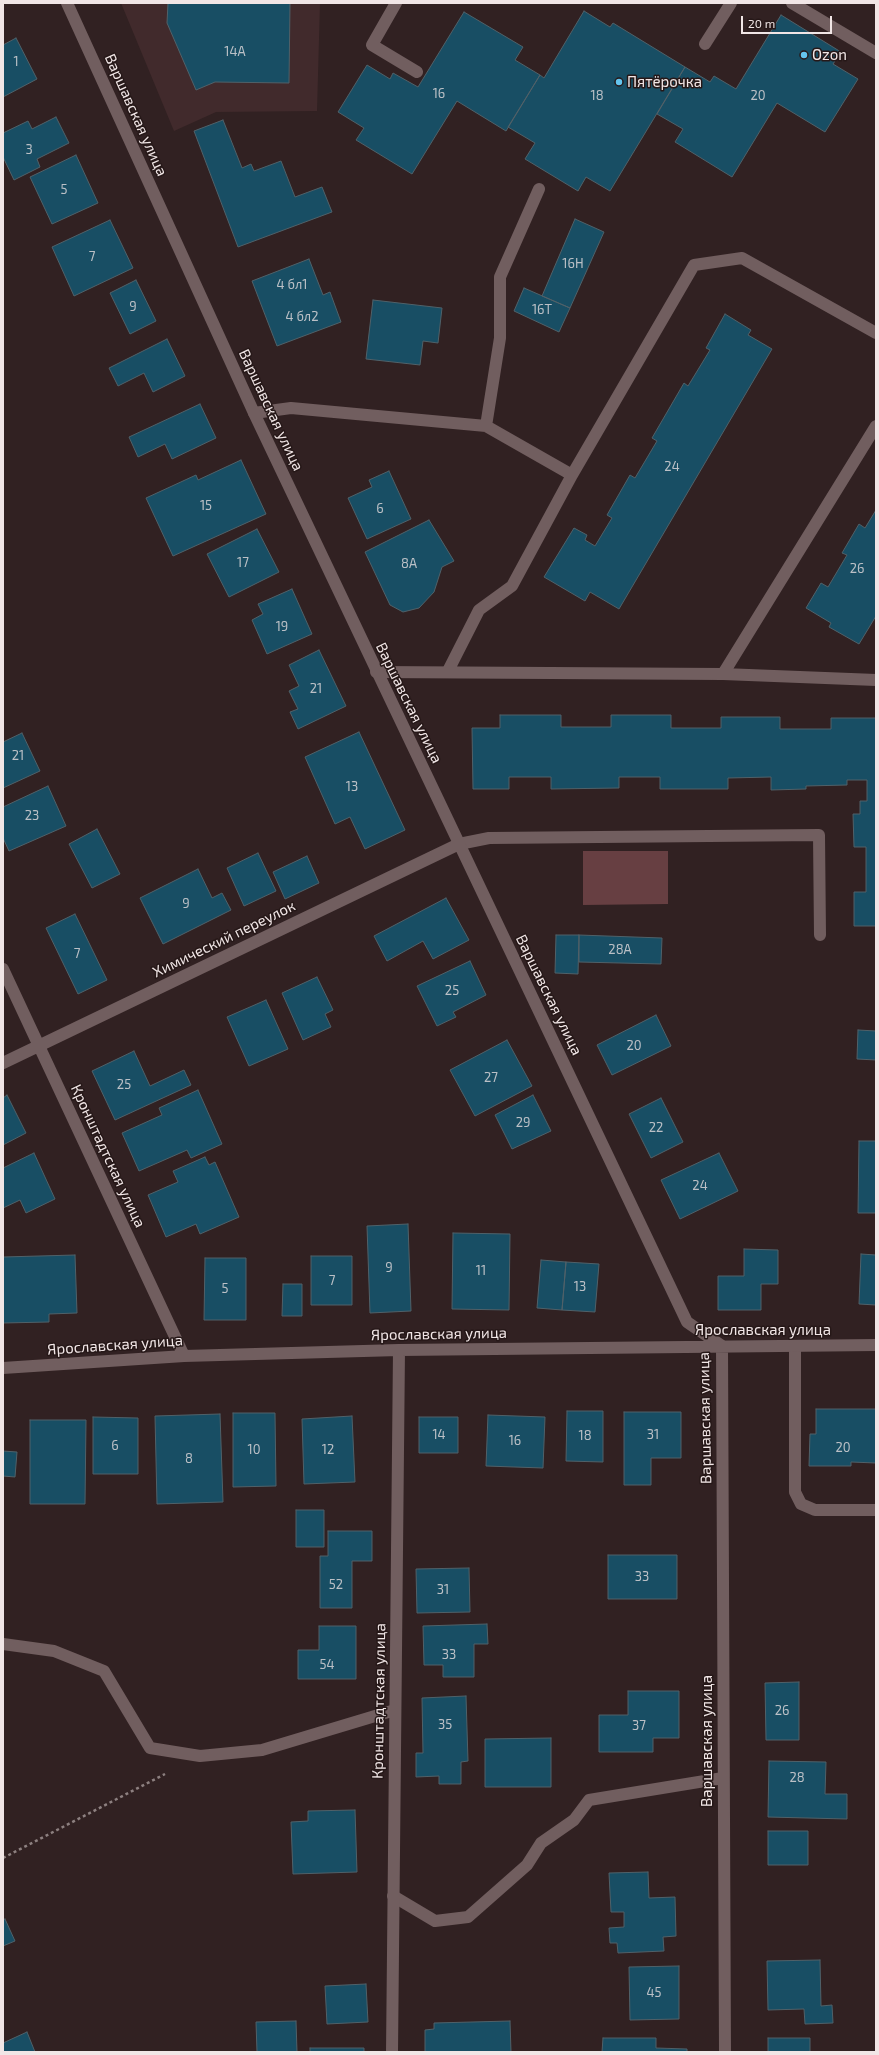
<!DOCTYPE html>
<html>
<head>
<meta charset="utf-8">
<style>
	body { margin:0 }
	#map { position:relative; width:879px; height:2055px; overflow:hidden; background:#312122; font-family:"Exo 2",sans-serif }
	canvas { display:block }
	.frame { position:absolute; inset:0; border:4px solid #f1e6e6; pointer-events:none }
	.scale { position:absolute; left:741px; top:16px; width:91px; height:18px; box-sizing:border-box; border:2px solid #f1e6e6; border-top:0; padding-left:5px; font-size:12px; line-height:14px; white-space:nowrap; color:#f1e6e6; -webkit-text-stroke:3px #261818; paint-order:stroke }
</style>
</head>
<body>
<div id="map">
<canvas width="879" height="2055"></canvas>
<div class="frame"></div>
<div class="scale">20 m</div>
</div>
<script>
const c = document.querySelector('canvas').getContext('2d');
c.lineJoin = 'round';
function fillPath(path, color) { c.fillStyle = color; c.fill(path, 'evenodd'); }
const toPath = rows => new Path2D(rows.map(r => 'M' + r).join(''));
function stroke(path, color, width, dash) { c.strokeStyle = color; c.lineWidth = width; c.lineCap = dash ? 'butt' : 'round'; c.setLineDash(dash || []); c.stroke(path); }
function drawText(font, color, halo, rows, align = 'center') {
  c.font = font + ' "Exo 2",sans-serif'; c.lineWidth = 3; c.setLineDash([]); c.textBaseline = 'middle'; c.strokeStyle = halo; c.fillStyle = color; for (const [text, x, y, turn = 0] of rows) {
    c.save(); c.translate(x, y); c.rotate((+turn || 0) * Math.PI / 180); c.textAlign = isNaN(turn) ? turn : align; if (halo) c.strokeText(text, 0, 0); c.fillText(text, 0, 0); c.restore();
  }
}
fillPath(toPath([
	[121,3,320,3,317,111,216,112,174,131]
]), '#412a2c');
fillPath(toPath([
	[583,851,668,851,668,904,583,905]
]), '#673f42');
const building = toPath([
	[168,3,290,3,289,83,215,82,196,90,167,23,168,3],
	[584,11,610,27,613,23,685,67,610,191,586,177,578,191,525,159,535,143,508,127,540,75,544,78,584,11],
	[464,12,523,47,515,60,540,75,506,131,457,101,412,174,356,140,364,128,338,112,367,65,390,79,393,73,418,87,464,12],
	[781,15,841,52,833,64,858,79,825,132,777,103,732,177,675,142,683,129,657,114,685,67,710,82,714,76,736,89,781,15],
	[16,38,37,79,3,97,3,45,16,38],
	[56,117,69,143,37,159,40,167,14,180,3,157,3,133,28,121,32,129,56,117],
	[223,120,242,168,251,164,254,171,281,161,295,197,322,187,332,212,238,247,194,131,223,120],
	[76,155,98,203,52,224,30,177,76,155],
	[575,219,604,232,570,308,542,296,575,219],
	[110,220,133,268,74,296,52,247,110,220],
	[309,259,323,295,330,292,341,322,277,346,252,281,309,259],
	[136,280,156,321,130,334,110,293,136,280],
	[524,288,570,308,559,332,514,311,524,288],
	[373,300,442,308,438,343,423,341,420,365,366,359,373,300],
	[725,314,751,330,748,335,772,349,619,609,590,592,585,601,544,577,574,528,587,535,585,540,595,546,612,518,607,515,630,475,635,478,657,441,652,438,684,383,688,386,710,350,706,348,725,314],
	[167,339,185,376,153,392,144,373,118,386,109,368,167,339],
	[200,404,216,438,172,459,165,444,138,457,129,437,200,404],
	[241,460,266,514,173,556,146,498,196,475,198,480,241,460],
	[389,471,411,519,367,539,348,498,372,487,369,480,389,471],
	[876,510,876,616,859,644,829,627,831,623,806,608,821,583,828,587,847,555,842,553,859,524,865,528,876,510],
	[429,520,454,561,442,567,434,592,419,608,403,612,390,605,365,552,429,520],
	[257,529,279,572,229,597,207,554,257,529],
	[292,589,312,634,267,654,252,620,263,614,258,604,292,589],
	[319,650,346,706,298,729,290,712,298,709,289,691,299,686,289,665,319,650],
	[500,715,561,715,561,727,611,727,611,715,671,715,671,728,721,728,721,717,780,717,780,729,831,729,831,718,876,718,876,926,854,926,854,892,866,892,866,847,854,847,853,814,860,814,860,801,867,801,867,780,847,780,847,785,806,786,806,789,771,790,771,777,728,778,728,789,660,789,660,777,619,777,619,788,551,789,551,777,509,777,509,789,473,789,472,728,500,728,500,715],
	[359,732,405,830,365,849,350,817,335,824,305,757,359,732],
	[22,733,40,771,3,788,3,742,22,733],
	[48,786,66,826,9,851,3,838,3,807,48,786],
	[97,829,120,874,92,888,69,844,97,829],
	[258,853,276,891,244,906,227,868,258,853],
	[307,856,319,883,285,899,273,872,307,856],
	[198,869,212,898,222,893,231,910,163,944,140,898,198,869],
	[446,898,469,940,433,959,423,941,387,961,374,936,446,898],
	[75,914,107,980,78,994,46,928,75,914],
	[556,935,579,935,578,974,555,973,556,935],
	[579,935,662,938,661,964,579,962,579,935],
	[470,961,486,995,453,1012,456,1017,437,1026,417,986,470,961],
	[317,977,333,1010,325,1014,331,1027,303,1040,282,993,317,977],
	[266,1000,288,1049,249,1066,227,1017,266,1000],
	[656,1015,671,1046,612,1075,597,1045,656,1015],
	[858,1030,876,1031,876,1060,857,1059,858,1030],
	[507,1040,532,1086,475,1116,450,1070,507,1040],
	[134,1051,150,1086,184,1070,191,1085,115,1120,92,1071,134,1051],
	[198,1090,222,1144,191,1158,187,1150,139,1171,122,1133,162,1115,159,1108,198,1090],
	[7,1095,26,1133,3,1145,3,1098,7,1095],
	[533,1095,551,1131,512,1149,495,1115,533,1095],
	[661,1098,683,1142,651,1158,629,1114,661,1098],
	[859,1141,876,1141,876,1213,858,1213,859,1141],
	[34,1153,55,1199,26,1213,20,1200,3,1208,3,1168,34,1153],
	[719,1153,738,1191,680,1219,661,1180,719,1153],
	[205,1157,209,1165,215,1162,239,1217,200,1234,196,1224,166,1237,148,1195,178,1182,173,1171,205,1157],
	[408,1224,411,1311,370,1313,367,1226,408,1224],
	[453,1233,510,1234,509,1310,452,1309,453,1233],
	[744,1249,778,1250,778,1284,761,1284,761,1310,718,1310,718,1276,744,1276,744,1249],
	[861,1254,876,1255,876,1305,859,1304,861,1254],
	[75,1255,77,1313,49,1314,49,1322,3,1323,3,1257,75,1255],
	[311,1256,352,1256,352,1305,311,1305,311,1256],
	[205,1258,246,1258,246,1320,204,1320,205,1258],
	[541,1260,566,1262,562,1310,537,1308,541,1260],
	[566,1262,599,1264,595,1312,562,1310,566,1262],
	[283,1284,302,1284,302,1316,282,1316,283,1284],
	[816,1409,876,1409,876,1463,851,1462,851,1466,809,1466,810,1434,816,1434,816,1409],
	[567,1411,603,1411,603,1462,566,1461,567,1411],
	[624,1412,681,1412,681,1458,651,1458,651,1485,624,1485,624,1412],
	[233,1413,275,1413,276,1486,233,1487,233,1413],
	[220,1414,223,1502,157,1504,155,1416,220,1414],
	[488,1415,545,1417,543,1468,486,1466,488,1415],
	[352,1416,355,1482,304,1484,302,1419,352,1416],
	[93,1417,138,1418,138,1474,93,1474,93,1417],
	[419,1417,458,1417,458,1453,419,1453,419,1417],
	[30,1420,86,1420,85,1504,30,1504,30,1420],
	[3,1451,17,1452,15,1477,3,1476,3,1451],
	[296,1510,324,1510,324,1547,296,1547,296,1510],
	[328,1531,372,1531,372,1561,352,1561,352,1608,320,1608,320,1556,328,1556,328,1531],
	[608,1555,677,1555,677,1599,608,1599,608,1555],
	[469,1568,470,1612,417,1613,416,1569,469,1568],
	[487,1624,488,1644,474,1644,474,1677,443,1677,443,1665,424,1665,423,1626,487,1624],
	[319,1626,356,1626,356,1679,298,1679,298,1650,319,1650,319,1626],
	[799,1682,799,1740,766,1740,765,1683,799,1682],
	[628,1691,679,1691,679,1738,653,1738,653,1752,599,1752,599,1715,628,1715,628,1691],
	[466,1696,468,1761,461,1762,461,1784,439,1784,439,1776,416,1777,416,1753,423,1753,422,1698,466,1696],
	[551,1738,551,1787,485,1787,485,1739,551,1738],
	[769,1761,826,1762,825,1794,847,1794,847,1819,768,1817,769,1761],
	[355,1810,357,1872,293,1874,291,1822,308,1821,308,1811,355,1810],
	[768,1831,808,1831,808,1865,768,1865,768,1831],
	[648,1872,649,1898,675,1897,676,1936,663,1937,664,1951,618,1953,617,1943,610,1943,609,1928,624,1927,624,1912,611,1912,609,1873,648,1872],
	[5,1919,15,1941,3,1946,3,1920,5,1919],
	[820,1960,821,2006,832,2005,833,2023,805,2024,804,2009,768,2010,767,1961,820,1960],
	[679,1966,679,2019,630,2020,629,1967,679,1966],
	[366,1984,368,2022,327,2024,325,1986,366,1984],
	[296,2021,297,2052,257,2052,256,2022,296,2021],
	[510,2021,511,2052,425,2052,425,2030,434,2029,434,2023,510,2021],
	[27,2032,35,2052,3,2052,3,2043,27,2032],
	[603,2038,656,2038,656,2048,687,2049,687,2052,602,2052,603,2038],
	[768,2038,810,2038,810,2052,768,2052,768,2038],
	[310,2048,364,2048,364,2052,310,2052,310,2048]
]);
fillPath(building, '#184e64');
stroke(building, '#506169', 1);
stroke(toPath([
	[3,1858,165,1774]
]), '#8d8080', 2.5, [3, 3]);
stroke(toPath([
	[396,3,372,45,417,72],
	[792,3,876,53],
	[705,44,731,3],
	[254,413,291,408,486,426,572,475,512,586,479,610,448,671],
	[486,426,500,338,500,277,539,189],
	[572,475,694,265,742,258,876,333],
	[376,672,723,674,876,426],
	[723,674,876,680],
	[459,844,489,838,819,835,820,935],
	[795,1347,795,1492,801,1504,815,1510,876,1510],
	[3,1644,54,1651,104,1671,150,1748,200,1756,262,1750,395,1710],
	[393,1896,435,1921,468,1917,527,1865,541,1843,574,1820,589,1800,723,1778]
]), '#715e5f', 12);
stroke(toPath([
	[67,3,254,413,687,1322,722,1346,725,2052],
	[3,969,184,1356],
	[3,1063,459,844],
	[3,1368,184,1356,399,1350,876,1345],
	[392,2052,399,1350]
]), '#715e5f', 12);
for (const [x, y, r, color] of [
	[804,55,4,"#65c5ee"],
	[619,82,4,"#65c5ee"]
]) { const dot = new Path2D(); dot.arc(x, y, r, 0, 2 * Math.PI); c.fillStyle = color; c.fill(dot); stroke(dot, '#261818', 1.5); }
drawText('13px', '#bbc0c6', null, [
	["14А",235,52],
	["1",16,62],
	["16",439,94],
	["18",597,96],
	["20",758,96],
	["3",29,150],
	["5",64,190],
	["7",92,257],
	["16Н",573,264],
	["4 бл1",292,285],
	["9",133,307],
	["16Т",542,310],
	["4 бл2",302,317],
	["24",672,467],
	["15",206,506],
	["6",380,509],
	["17",243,563],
	["8А",409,564],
	["26",857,569],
	["19",282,627],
	["21",316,689],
	["21",18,756],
	["13",352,787],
	["23",32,816],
	["9",186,904],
	["28А",620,950],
	["7",77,954],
	["25",452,991],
	["20",634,1046],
	["27",491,1078],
	["25",124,1085],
	["29",523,1123],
	["22",656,1128],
	["24",700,1186],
	["9",389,1268],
	["11",481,1271],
	["7",332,1281],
	["13",580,1287],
	["5",225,1289],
	["14",439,1435],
	["31",653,1435],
	["18",585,1436],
	["16",515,1441],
	["6",115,1446],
	["20",843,1448],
	["10",254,1450],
	["12",328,1450],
	["8",189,1459],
	["33",642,1577],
	["52",336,1585],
	["31",443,1590],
	["33",449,1655],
	["54",327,1665],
	["26",782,1711],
	["35",445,1725],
	["37",639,1726],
	["28",797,1778],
	["45",654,1993]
]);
drawText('15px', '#f1e6e6', '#261818', [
	["Ozon",812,55],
	["Пятёрочка",627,82]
], 'left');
drawText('15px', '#f1e6e6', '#261818', [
	["Варшавская улица",136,115,66],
	["Варшавская улица",271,410,65],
	["Варшавская улица",409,703,64],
	["Химический переулок",224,939,-26],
	["Варшавская улица",549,995,64],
	["Кронштадтская улица",108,1156,65],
	["Ярославская улица",763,1330],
	["Ярославская улица",439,1334,-1],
	["Ярославская улица",115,1345,-4],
	["Варшавская улица",705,1418,-91],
	["Кронштадтская улица",379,1701,-89],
	["Варшавская улица",707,1741,-90]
]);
</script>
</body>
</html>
